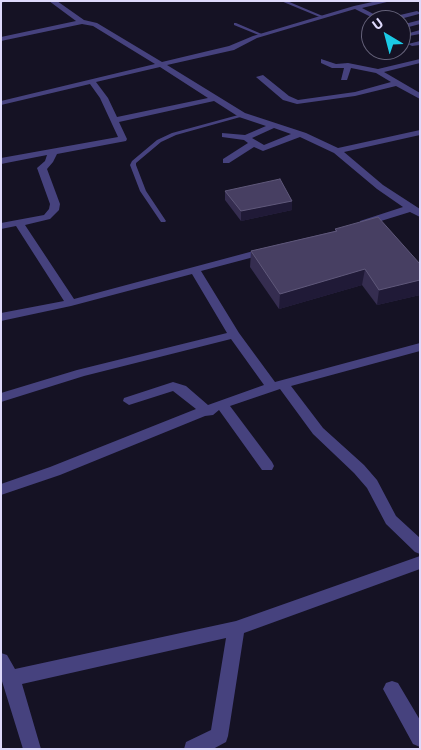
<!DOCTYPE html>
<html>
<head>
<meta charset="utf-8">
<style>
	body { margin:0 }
	#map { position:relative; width:421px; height:750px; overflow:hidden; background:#151224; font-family:"IBM Plex Sans",sans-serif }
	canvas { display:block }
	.frame { position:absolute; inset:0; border:2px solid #ded9fb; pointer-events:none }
	.north { position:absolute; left:361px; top:10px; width:50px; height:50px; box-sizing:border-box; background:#151224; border:1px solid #65627a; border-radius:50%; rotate:323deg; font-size:14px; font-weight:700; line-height:20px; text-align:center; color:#ded9fb }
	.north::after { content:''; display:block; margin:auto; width:18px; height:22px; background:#1bcae5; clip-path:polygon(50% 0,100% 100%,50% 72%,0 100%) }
</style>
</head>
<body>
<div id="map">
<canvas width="421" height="750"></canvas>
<div class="frame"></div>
<div class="north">U</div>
</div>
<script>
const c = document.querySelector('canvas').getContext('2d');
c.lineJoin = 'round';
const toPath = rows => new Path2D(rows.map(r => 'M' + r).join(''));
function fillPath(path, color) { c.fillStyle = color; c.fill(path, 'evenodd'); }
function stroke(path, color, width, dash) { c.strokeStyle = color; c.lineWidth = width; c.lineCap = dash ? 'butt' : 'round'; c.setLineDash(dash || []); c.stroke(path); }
fillPath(toPath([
	[1,1,6,1,1,3,1,1],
	[281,1,287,1,325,17,322,18,281,1],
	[234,23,236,23,264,35,261,36,234,25,234,23],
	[242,114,244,114,244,116,176,135,161,142,136,163,136,165,146,191,166,221,165,222,161,222,140,191,130,165,132,161,157,140,172,133,242,114]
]), '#46427e');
fillPath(toPath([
	[49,1,57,1,84,20,97,23,162,62,229,46,253,36,354,6,377,1,391,1,362,8,385,20,377,20,355,9,257,38,234,50,167,65,245,113,306,133,338,148,420,130,420,135,344,152,383,185,420,209,420,217,410,212,368,225,360,225,360,221,403,207,377,189,334,153,300,137,263,151,254,147,229,163,223,163,223,159,248,143,244,140,222,137,222,133,245,135,266,126,239,117,214,101,119,122,127,139,126,141,57,154,53,162,47,169,60,204,59,210,50,219,25,225,74,299,261,249,269,249,269,253,201,271,239,333,275,382,420,343,420,351,291,386,323,428,364,465,377,480,396,516,420,538,420,554,415,552,386,524,367,488,354,473,313,434,280,389,230,406,272,462,274,466,272,470,262,470,219,410,213,415,205,416,60,475,1,495,1,484,50,467,196,409,173,391,129,405,123,401,124,398,173,382,186,386,208,405,264,385,231,339,84,376,1,402,1,393,77,370,227,333,192,274,71,306,1,321,1,313,64,301,16,226,1,229,1,223,44,215,49,209,50,204,37,168,45,161,47,155,1,164,1,158,118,137,100,98,90,84,1,105,1,101,155,64,93,26,82,24,1,41,1,37,76,21,49,1],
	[160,67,208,98,117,117,108,98,96,82,160,67],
	[274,128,291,134,264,145,252,138,274,128],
	[417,11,419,12,419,14,404,18,403,21,396,18,400,15,417,11],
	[420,20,420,24,401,29,401,25,420,20],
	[420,30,420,34,409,36,406,34,420,30],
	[420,41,420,45,412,46,408,44,420,41],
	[321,59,336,64,348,63,378,69,420,59,420,63,384,72,420,93,420,99,396,86,355,96,297,104,283,100,256,77,263,75,289,96,298,100,355,92,391,82,376,73,351,68,347,80,341,80,344,68,332,68,321,63,321,59],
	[420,556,420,569,244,633,228,736,226,742,213,749,184,749,186,742,211,730,226,638,22,684,41,749,23,749,1,678,1,653,7,655,15,669,236,621,420,556],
	[392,681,398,683,420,720,420,747,413,744,383,689,386,683,392,681]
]), '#46427e');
fillPath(toPath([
	[225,191,292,201,292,210,241,221,225,200],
	[335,229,420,264,420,295,377,305,362,285,279,309,250,267,251,251,335,231]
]), '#352d50');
fillPath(toPath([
	[292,201,292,210,241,221,241,211],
	[365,269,362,285,279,309,280,294],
	[420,280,420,295,377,305,379,290]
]), '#201a37');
const building = toPath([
	[280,179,292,201,241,211,225,191,280,179],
	[378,217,420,264,420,280,379,290,365,269,280,294,251,251,337,231,335,229,378,217]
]);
fillPath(building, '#473f62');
stroke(building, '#5f587a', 1);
</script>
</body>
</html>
